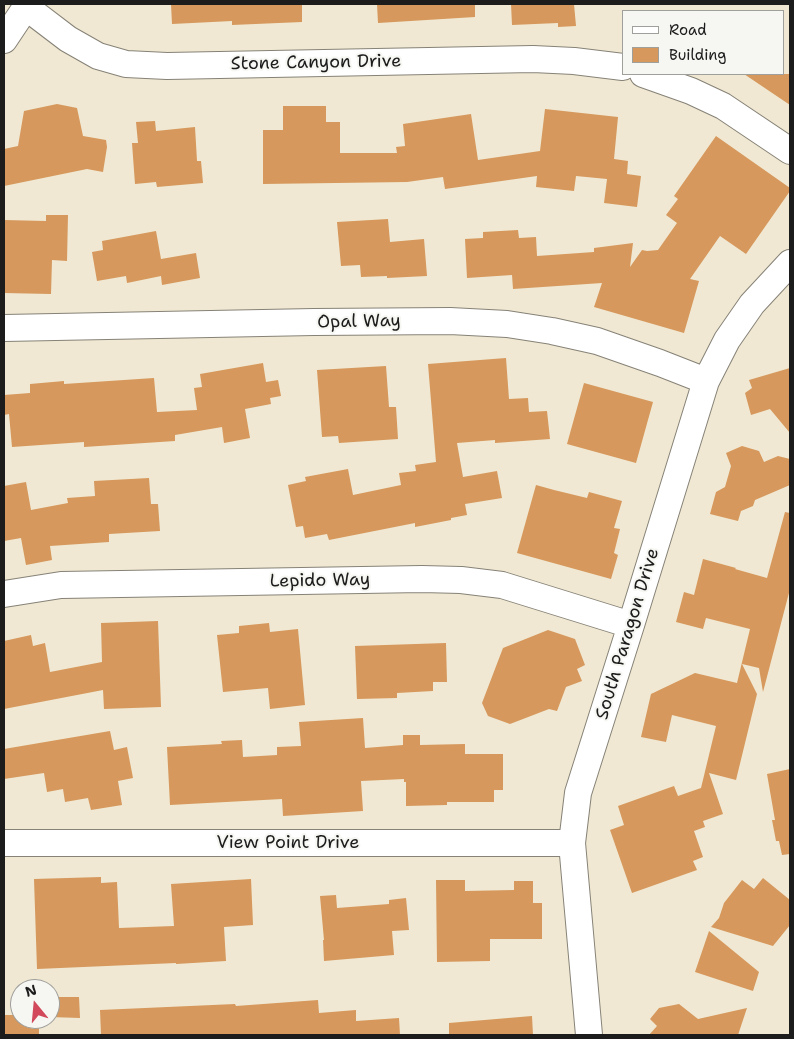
<!DOCTYPE html>
<html>
<head>
<meta charset="utf-8">
<style>
	body { margin:0 }
	#map { position:relative; width:794px; height:1039px; overflow:hidden; background:#f0e8d2; font-family:"Shantell Sans",sans-serif }
	canvas { display:block }
	.frame { position:absolute; inset:0; border:5px solid #1c1c1c; pointer-events:none }
	.legend { position:absolute; left:622px; top:10px; width:162px; height:65px; box-sizing:border-box; background:#f6f6f2; border:1px solid #9f9f9c; margin:0; padding:6px 9px; list-style:none; font-size:15px; color:#1c1c1c }
	.legend li { display:flex; align-items:center; gap:10px; height:25px }
	.legend b { width:25px; border:1px solid #9f9f9c }
	.north { position:absolute; left:10px; top:979px; width:50px; height:50px; box-sizing:border-box; background:#f6f6f2; border:1px solid #9f9f9c; border-radius:50%; rotate:343deg; font-size:14px; font-weight:700; line-height:20px; text-align:center; color:#1c1c1c }
	.north::after { content:''; display:block; margin:auto; width:18px; height:22px; background:#d1495b; clip-path:polygon(50% 0,100% 100%,50% 72%,0 100%) }
</style>
</head>
<body>
<div id="map">
<canvas width="794" height="1039"></canvas>
<div class="frame"></div>
<ul class="legend">
<li><b style="height:6px;background:#fff"></b>Road</li>
<li><b style="height:14px;background:#d6985c"></b>Building</li>
</ul>
<div class="north">N</div>
</div>
<script>
const c = document.querySelector('canvas').getContext('2d');
c.lineJoin = 'round';
function fillPath(path, color) { c.fillStyle = color; c.fill(path, 'evenodd'); }
const toPath = rows => new Path2D(rows.map(r => 'M' + r).join(''));
function stroke(path, color, width, dash) { c.strokeStyle = color; c.lineWidth = width; c.lineCap = dash ? 'butt' : 'round'; c.setLineDash(dash || []); c.stroke(path); }
function drawText(font, color, halo, rows, align = 'center') {
  c.font = font + ' "Shantell Sans",sans-serif'; c.lineWidth = 4; c.setLineDash([]); c.textBaseline = 'middle'; c.strokeStyle = halo; c.fillStyle = color; for (const [text, x, y, turn = 0] of rows) {
    c.save(); c.translate(x, y); c.rotate((+turn || 0) * Math.PI / 180); c.textAlign = isNaN(turn) ? turn : align; if (halo) c.strokeText(text, 0, 0); c.fillText(text, 0, 0); c.restore();
  }
}
fillPath(toPath([
	[171,4,302,4,302,22,232,25,232,21,172,24],
	[377,4,475,4,475,17,378,23],
	[511,4,574,4,576,26,558,27,558,23,512,25],
	[744,74,790,74,790,105],
	[57,104,77,108,83,136,106,140,107,147,103,172,87,169,4,186,4,149,18,146,24,111],
	[283,106,326,106,326,122,340,122,340,153,397,153,396,147,405,146,403,124,471,114,478,160,540,151,545,109,618,117,614,159,628,161,627,174,641,176,637,207,604,203,607,179,576,176,574,191,536,187,537,176,445,189,443,177,407,182,263,184,263,130,283,130],
	[155,121,156,131,195,127,197,161,201,161,203,183,157,187,156,182,135,184,132,143,138,143,136,122],
	[716,136,790,188,790,191,746,254,720,236,690,279,699,281,684,333,594,307,602,283,513,289,512,275,467,278,465,239,483,238,483,232,518,230,519,238,536,237,537,256,594,252,594,248,633,243,630,267,642,250,647,251,658,250,677,223,666,215,678,199,674,196],
	[46,215,68,215,67,261,52,260,51,294,4,293,4,220,46,221],
	[388,219,390,242,424,239,427,276,387,278,387,276,361,277,360,265,341,266,337,222],
	[156,231,161,259,196,253,200,278,162,285,161,276,127,283,126,276,97,281,92,252,103,250,102,241],
	[506,358,509,399,528,398,529,412,547,411,550,439,495,443,495,440,457,443,463,477,497,471,502,498,465,504,467,515,451,518,451,520,415,527,415,523,329,540,327,534,305,538,303,526,296,527,288,485,306,481,305,477,348,469,353,495,401,485,399,473,416,471,415,465,436,462,428,364],
	[263,363,266,382,278,380,281,396,270,398,271,404,245,409,250,438,224,443,222,427,175,435,175,441,84,447,84,442,12,447,9,414,4,415,4,395,30,393,30,384,64,381,64,384,154,378,157,412,197,410,194,388,202,387,200,374],
	[386,366,389,407,396,407,398,439,339,443,338,436,322,437,317,370],
	[790,368,790,433,770,409,751,415,745,393,752,388,749,380],
	[584,383,653,402,636,463,567,444],
	[742,446,759,451,764,462,778,456,790,459,790,485,755,500,753,506,741,511,738,521,710,514,716,492,725,487,731,466,726,453],
	[149,478,151,504,158,504,160,531,109,534,109,542,50,546,52,560,26,565,21,538,4,541,4,486,26,482,31,510,68,503,67,498,95,496,94,481],
	[536,485,554,490,587,498,589,492,622,501,614,528,620,529,614,553,618,555,611,579,517,553],
	[785,512,790,513,790,589,763,692,759,668,742,664,757,694,736,780,709,773,723,814,703,821,705,827,694,831,703,857,693,861,697,870,632,893,610,830,624,825,618,806,674,786,678,796,701,788,716,726,672,715,666,742,641,737,651,694,695,673,737,683,750,629,706,618,703,629,676,622,684,592,694,595,703,559,736,568,735,569,767,578],
	[158,621,161,707,104,709,103,690,4,709,4,641,31,635,33,646,45,643,50,672,102,662,101,623],
	[269,623,270,632,298,629,305,705,270,709,268,688,223,692,217,635,239,633,239,626],
	[548,630,575,639,585,665,577,669,582,681,566,687,557,711,549,709,510,724,488,716,482,703,503,648],
	[446,643,447,682,433,682,433,691,397,693,397,698,357,699,355,646],
	[363,718,365,748,403,745,403,735,420,735,420,745,465,744,465,754,503,754,503,790,494,790,494,802,447,802,447,805,406,806,406,782,404,782,404,779,361,781,363,811,283,816,282,799,170,805,167,747,222,744,221,741,242,740,243,757,277,755,277,747,301,746,299,722],
	[110,731,114,750,127,747,133,778,118,781,122,805,91,810,88,798,65,802,63,789,47,792,44,773,4,779,4,749],
	[790,769,790,854,782,855,779,841,776,841,772,820,775,820,767,774],
	[101,877,101,883,117,882,119,928,174,926,171,884,251,879,253,925,224,927,226,961,176,964,176,963,37,969,34,879],
	[763,878,790,900,790,925,773,946,711,927,719,918,724,903,742,880,754,889],
	[436,880,465,880,465,891,514,890,514,881,533,881,533,903,542,903,542,939,490,939,490,961,437,962],
	[336,895,337,908,389,904,389,900,406,898,409,930,392,931,394,955,324,961,323,940,324,940,320,896],
	[709,931,759,972,753,991,695,972],
	[50,997,79,997,80,1018,50,1017],
	[318,1000,319,1013,356,1010,356,1021,399,1018,400,1035,101,1035,100,1010,235,1004,236,1006],
	[679,1004,698,1019,747,1008,738,1035,649,1035,657,1026,650,1019,659,1008],
	[4,1015,20,1015,20,1019,39,1019,39,1035,4,1035],
	[532,1016,533,1035,449,1035,449,1023]
]), '#d6985c');
const minor = toPath([
	[26,7,68,39,98,56,126,64,167,66,533,59,574,61,623,67],
	[4,40,28,4],
	[643,74,691,91,723,106,790,151],
	[4,328,314,322,450,321,507,324,552,331,597,341,660,363,706,381],
	[4,594,61,585,422,579,461,580,502,585,631,625],
	[4,843,572,843],
	[589,1035,572,843,578,793,631,625,706,381,727,340,752,304,790,263]
]);
stroke(minor, '#868277', 28);
stroke(minor, '#fff', 26);
drawText('18px', '#1c1c1c', '#f6f6f2', [
	["Stone Canyon Drive",316,63,-1],
	["Opal Way",359,322,-1],
	["Lepido Way",320,581,-1],
	["South Paragon Drive",628,634,-73],
	["View Point Drive",288,843]
]);
</script>
</body>
</html>
